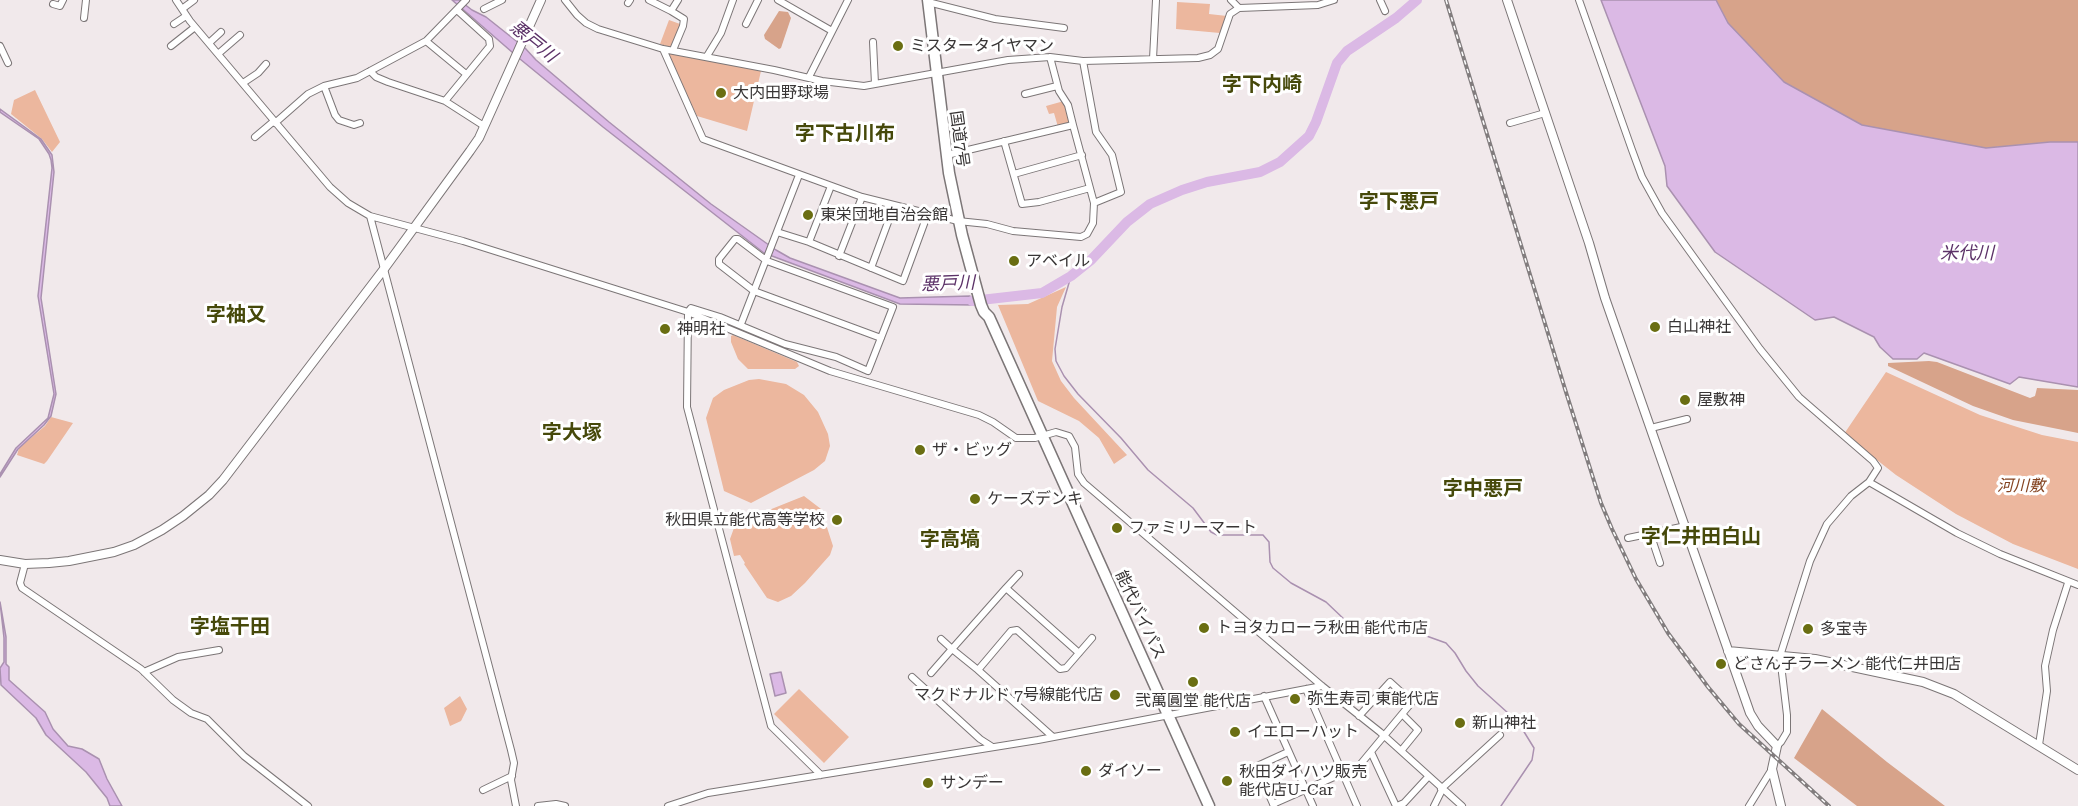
<!DOCTYPE html>
<html>
<head>
<meta charset="utf-8">
<style>
	body { margin:0 }
	canvas { display:block; background:#f1e9eb }
</style>
</head>
<body>
<canvas width="2078" height="806"></canvas>
<script>
const c = document.querySelector('canvas').getContext('2d');
c.lineJoin = 'round';
function fillPath(path, color) { c.fillStyle = color; c.fill(path, 'evenodd'); }
const toPath = rows => new Path2D(rows.map(r => 'M' + r).join(''));
function stroke(path, color, width, dash) { c.strokeStyle = color; c.lineWidth = width; c.lineCap = dash ? 'butt' : 'round'; c.setLineDash(dash || []); c.stroke(path); }
function drawText(font, color, halo, rows, align = 'center') {
  c.font = font + ' "Roboto Serif","Noto Sans JP",serif'; c.lineWidth = 6; c.setLineDash([]); c.textBaseline = 'middle'; c.strokeStyle = halo; c.fillStyle = color; for (const [text, x, y, turn = 0] of rows) {
    c.save(); c.translate(x, y); c.rotate((+turn || 0) * Math.PI / 180); c.textAlign = isNaN(turn) ? turn : align; if (halo) c.strokeText(text, 0, 0); c.fillText(text, 0, 0); c.restore();
  }
}
fillPath(toPath([
	[1177,2,1210,4,1209,14,1227,16,1220,33,1176,29],
	[669,20,680,24,674,44,669,47,660,44],
	[666,52,761,71,747,131,697,116],
	[35,90,60,142,52,152,42,139,11,114,14,100],
	[1064,101,1070,124,1058,127,1054,113,1049,114,1046,106],
	[1066,287,1057,307,1052,361,1061,381,1074,398,1127,455,1114,464,1099,438,1079,421,1038,401,998,305,1028,304],
	[733,335,797,362,799,366,795,369,748,369,738,359,731,342,731,336],
	[1886,372,1980,415,2042,435,2078,442,2078,569,2013,544,1956,514,1896,475,1844,434],
	[759,379,786,384,804,395,818,412,828,434,830,446,825,461,814,470,751,503,724,491,706,418,713,398,724,390,749,380],
	[51,417,73,423,47,461,44,464,17,455,19,448,45,426],
	[804,496,821,509,833,546,830,555,805,583,791,596,778,602,767,598,744,564,745,563,740,555,734,556,730,539,734,528,746,522,747,524,756,519,756,517,769,510],
	[799,689,849,737,824,763,774,714],
	[460,696,467,709,461,721,450,726,444,708]
]), '#ecb79e');
fillPath(toPath([
	[1716,0,2078,0,2078,142,2050,142,1986,148,1862,125,1784,82,1728,23],
	[779,11,788,12,791,18,781,48,779,49,765,39,764,35],
	[1929,361,1937,362,2030,398,2035,396,2037,388,2078,390,2078,433,2013,420,1973,406,1888,366,1888,363],
	[1822,709,1887,762,1945,806,1857,806,1794,758]
]), '#d7a38a');
const water = toPath([
	[452,0,459,0,472,10,486,17,525,48,536,60,609,122,711,204,776,250,790,258,900,298,970,296,973,305,900,304,764,253,603,127,520,59,452,0],
	[1601,0,1716,0,1728,23,1784,82,1862,125,1986,148,2050,142,2078,142,2078,387,2019,377,2010,384,1924,353,1917,359,1893,359,1880,347,1874,337,1834,317,1815,320,1715,252,1667,186,1665,166,1601,0],
	[0,109,41,139,52,155,54,172,41,298,56,394,51,416,44,425,18,449,0,477,0,474,16,448,48,418,54,394,38,296,52,168,51,160,49,154,39,139,0,112,0,109],
	[0,602,6,637,6,664,9,667,9,680,45,712,53,729,68,746,82,749,99,759,107,779,122,806,110,806,107,798,86,772,46,735,36,718,1,685,0,668,4,662,4,638,0,602],
	[781,672,786,693,775,696,770,674,781,672]
]);
fillPath(water, '#dbb9e5');
stroke(water, '#aa91b0', 1.5);
stroke(toPath([
	[1071,276,1062,307,1055,349,1056,361,1064,376,1078,394,1121,438,1148,470,1193,508,1211,532,1217,535,1263,535,1269,542,1270,562,1273,568,1291,583,1326,602,1346,621,1353,625,1360,628,1396,625,1446,643,1455,653,1466,671,1478,686,1518,722,1534,748,1532,760,1501,806]
]), '#aa91b0', 1.5);
stroke(toPath([
	[972,301,1042,293,1071,276,1091,260,1127,222,1150,204,1182,190,1207,182,1260,172,1280,162,1309,136,1316,122,1337,63,1347,51,1396,18,1417,0]
]), '#dbb9e5', 10);
const minor = toPath([
	[176,0,190,21,330,187,348,203,370,216,463,241,688,312,830,371,979,415,993,422,1016,438,1035,438,1056,432,1069,436,1075,447,1078,474,1084,483,1322,686,1380,732,1462,806],
	[565,0,577,15,586,23,598,29,663,49,774,70,822,81,864,86,1008,60,1050,57,1083,61,1198,58,1210,55,1218,49,1230,14,1239,8,1318,5,1334,0],
	[649,0,671,11],
	[778,0,832,31],
	[1231,0,1239,8],
	[1380,0,1385,11],
	[1579,0,1632,150,1642,177,1662,213,1760,349,1799,397,1873,461,1878,468,1869,482,1851,496,1827,524,1810,561,1780,656,1787,715,1787,732,1781,742,1777,746],
	[928,2,995,19,1064,28],
	[628,3,630,0],
	[53,4,60,6,63,0],
	[182,9,194,0],
	[484,9,502,0],
	[84,18,86,0],
	[174,24,186,16],
	[746,24,758,0],
	[426,41,466,74],
	[873,42,875,84],
	[209,43,221,32],
	[0,46,8,63],
	[171,46,195,27],
	[663,49,703,139,862,197,958,221,987,224,1013,231,1081,237,1087,234,1093,223,1094,203,1073,125,947,155],
	[673,50,683,26,684,19,671,11,678,0],
	[218,54,240,35],
	[707,56,721,33,733,0],
	[1050,57,1059,91,1068,105,1073,125],
	[1153,59,1156,0],
	[1083,61,1096,132,1112,155,1121,192,1094,203],
	[370,71,376,77,388,82,445,101,490,46,489,39,457,10],
	[809,77,848,0],
	[243,83,258,73,266,64],
	[324,86,335,115,339,120,354,125,360,123],
	[1025,94,1057,86],
	[445,101,484,126],
	[275,123,308,94,324,86,357,78,426,41,466,0],
	[1510,123,1545,113],
	[255,137,274,121],
	[1004,141,1022,204,1039,202,1090,188],
	[1014,174,1082,155],
	[370,216,511,750,514,763,511,780,516,806],
	[777,232,809,242,903,281,928,213],
	[809,242,831,186],
	[839,256,862,197],
	[871,268,894,206],
	[688,312,691,308,720,317,785,344,836,357,868,371,893,307,767,261,738,239,735,239,719,259,719,264,754,291,881,338],
	[688,312,687,407,771,726,821,775],
	[741,324,799,175],
	[1651,428,1687,419],
	[1869,482,1957,533,2000,554,2078,585],
	[1650,533,1660,563],
	[1628,538,1686,526],
	[25,564,20,583,22,588,141,669,173,700,191,713,207,719,244,756,308,806],
	[1006,588,1019,574],
	[1079,653,1006,588,952,649,978,670,1011,631,1017,630,1060,669,1066,668,1092,638],
	[978,670,1053,737],
	[144,672,178,657,219,650],
	[931,673,952,649,941,639],
	[912,677,980,739,991,746],
	[1306,689,1357,806],
	[1264,696,1313,806],
	[2039,745,2047,691,2045,666,2053,630,2068,583],
	[1401,751,1418,730,1402,714],
	[1371,752,1396,806],
	[1242,773,1288,752],
	[1262,779,1274,806],
	[1441,789,1500,735],
	[483,790,512,776],
	[1273,804,1359,766,1412,702,1390,682,1359,716],
	[538,806,556,804,565,806],
	[668,806,708,793,1038,740,1322,686],
	[1397,806,1404,803,1428,777],
	[1434,806,1442,790],
	[1749,806,1772,769]
]);
const tertiary = toPath([
	[1507,0,1589,243,1605,298,1750,713,1758,726,1777,746,1772,769,1781,806],
	[0,560,25,564,49,563,69,561,114,552,134,545,162,530,183,516,209,495,223,480,384,269,470,151,479,138,541,0],
	[1728,651,1815,659,1923,682,1954,694,2078,770]
]);
const trunk = toPath([
	[928,0,949,173,962,235,981,305,984,312,989,317,1209,806]
]);
stroke(minor, '#7c7677', 8);
stroke(tertiary, '#7c7677', 10);
stroke(trunk, '#7c7677', 13);
stroke(minor, '#fff', 6);
stroke(tertiary, '#fff', 8);
stroke(trunk, '#fff', 10);
const rail = toPath([
	[1446,0,1565,389,1601,503,1612,529,1636,579,1668,633,1708,687,1739,724,1829,806]
]);
stroke(rail, '#827d7e', 4);
stroke(rail, '#fff', 1.5, [4.5]);
for (const [x, y, r, color] of [
	[898,46,6,"#6a6e12"],
	[721,93,6,"#6a6e12"],
	[808,215,6,"#6a6e12"],
	[1014,261,6,"#6a6e12"],
	[1655,327,6,"#6a6e12"],
	[665,329,6,"#6a6e12"],
	[1685,400,6,"#6a6e12"],
	[920,450,6,"#6a6e12"],
	[975,499,6,"#6a6e12"],
	[837,520,6,"#6a6e12"],
	[1117,528,6,"#6a6e12"],
	[1204,628,6,"#6a6e12"],
	[1808,629,6,"#6a6e12"],
	[1721,664,6,"#6a6e12"],
	[1193,682,6,"#6a6e12"],
	[1115,695,6,"#6a6e12"],
	[1295,699,6,"#6a6e12"],
	[1460,723,6,"#6a6e12"],
	[1235,732,6,"#6a6e12"],
	[1086,771,6,"#6a6e12"],
	[1227,781,6,"#6a6e12"],
	[928,783,6,"#6a6e12"]
]) { const dot = new Path2D(); dot.arc(x, y, r, 0, 2 * Math.PI); c.fillStyle = color; c.fill(dot); stroke(dot, '#fff', 2); }
drawText('16px', '#383535', '#fff', [
	["ミスタータイヤマン",910,46],
	["大内田野球場",733,93],
	["東栄団地自治会館",820,215],
	["アベイル",1026,261],
	["白山神社",1667,327],
	["神明社",677,329],
	["屋敷神",1697,400],
	["ザ・ビッグ",932,450],
	["ケーズデンキ",987,499],
	["秋田県立能代高等学校",825,520,"right"],
	["ファミリーマート",1129,528],
	["トヨタカローラ秋田 能代市店",1216,628],
	["多宝寺",1820,629],
	["どさん子ラーメン 能代仁井田店",1733,664],
	["マクドナルド 7号線能代店",1103,695,"right"],
	["弥生寿司 東能代店",1307,699],
	["弐萬圓堂 能代店",1193,701,"center"],
	["新山神社",1472,723],
	["イエローハット",1247,732],
	["ダイソー",1098,771],
	["秋田ダイハツ販売",1239,772],
	["能代店U-Car",1239,790],
	["サンデー",940,783]
], 'left');
drawText('16px', '#383535', '#fff', [
	["国道7号",959,139,82],
	["能代バイパス",1140,615,65]
]);
drawText('italic 16px', '#844320', '#fff', [
	["河川敷",2021,486]
]);
drawText('italic 18px', '#5c3268', '#fff', [
	["悪戸川",533,42,39],
	["米代川",1967,254],
	["悪戸川",948,284,-2]
]);
drawText('bold 20px', '#46490a', '#fff', [
	["字下内崎",1262,85],
	["字下古川布",845,134],
	["字下悪戸",1399,202],
	["字袖又",236,315],
	["字大塚",572,433],
	["字中悪戸",1483,489],
	["字仁井田白山",1701,537],
	["字高塙",950,540],
	["字塩干田",230,627]
]);
</script>
</body>
</html>
